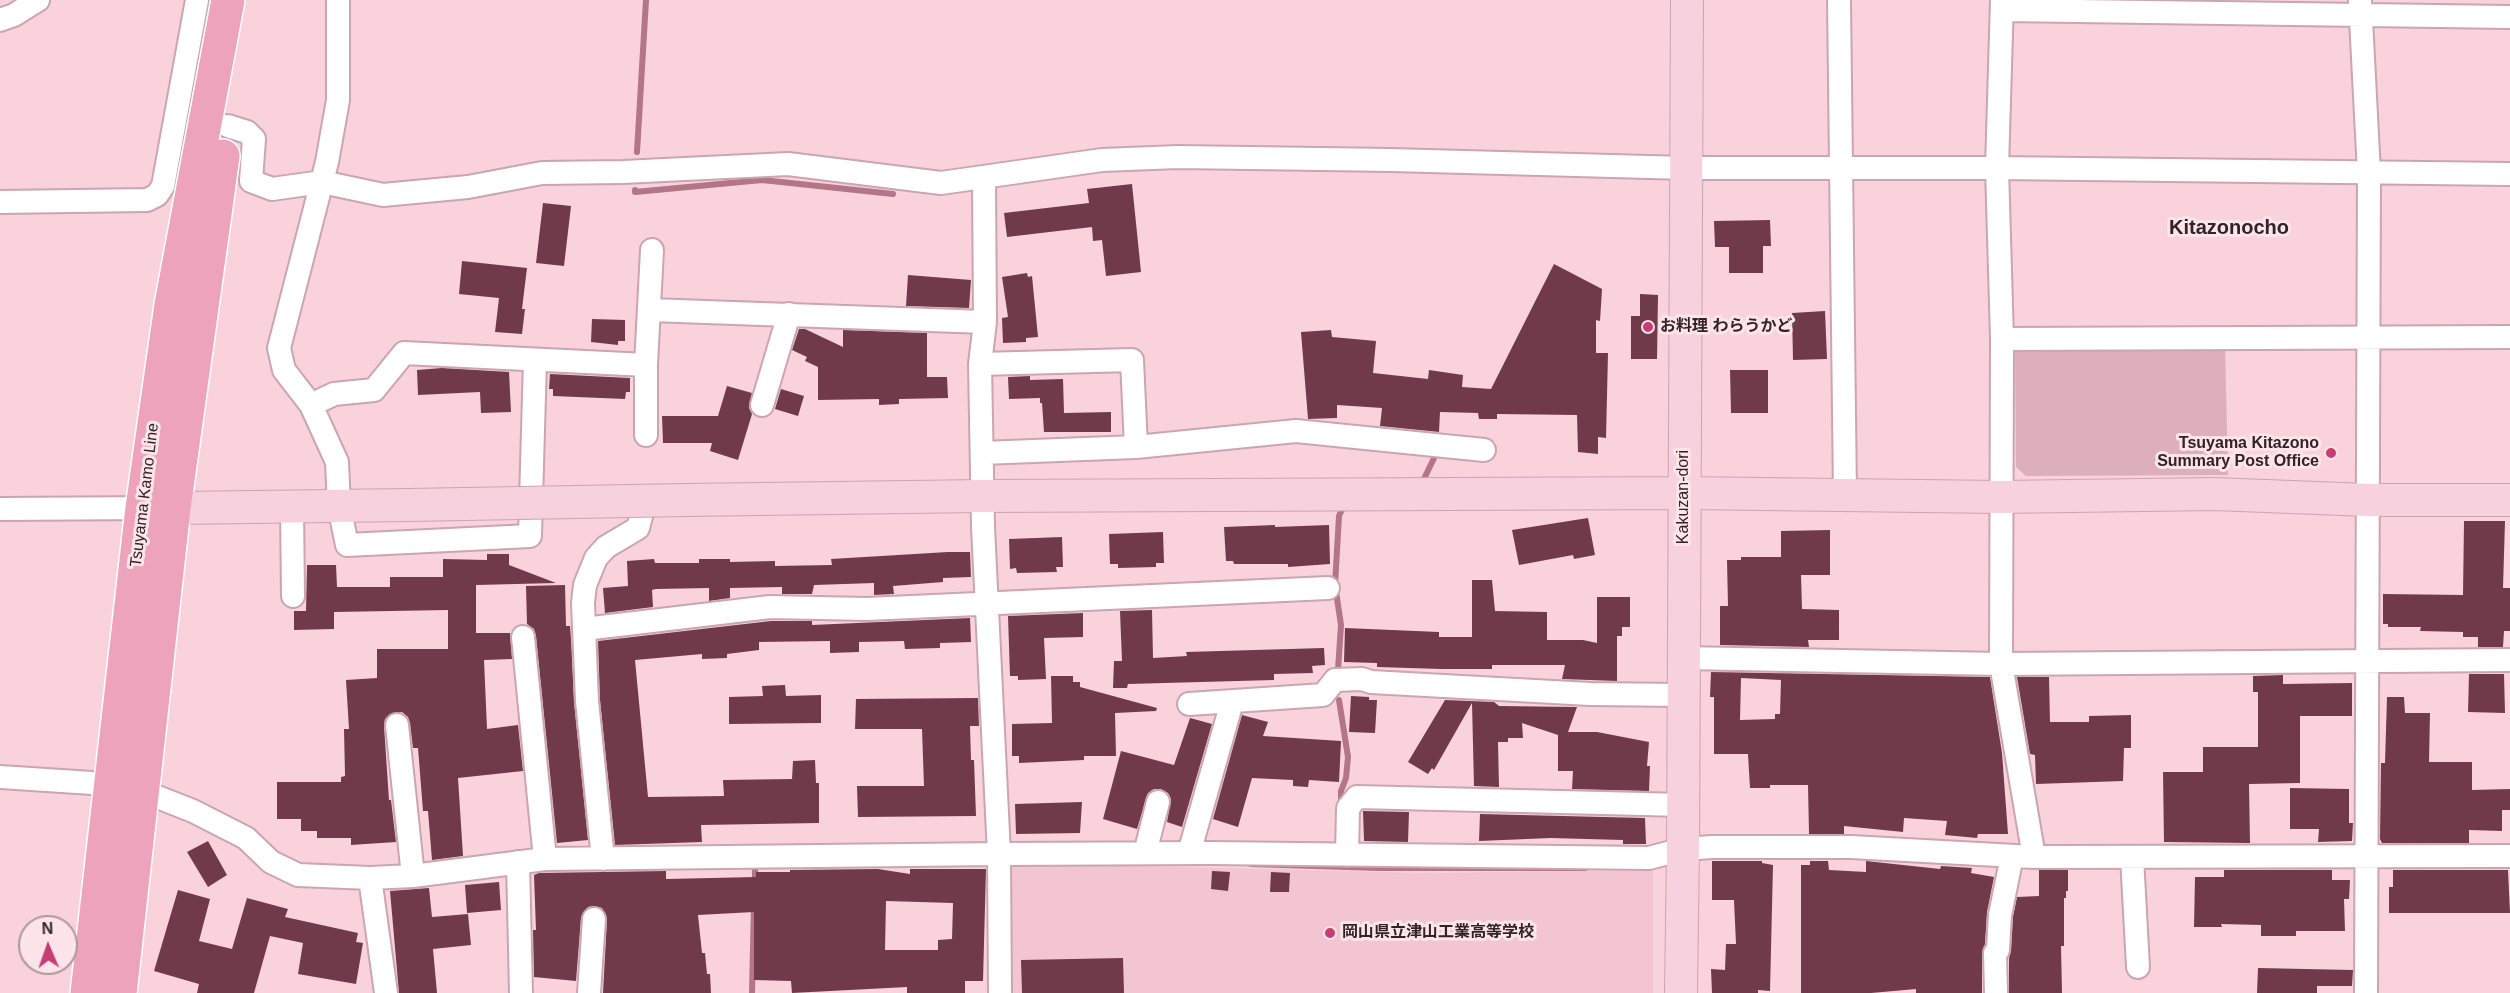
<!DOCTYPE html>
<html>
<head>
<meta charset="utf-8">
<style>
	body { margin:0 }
	#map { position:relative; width:2510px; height:993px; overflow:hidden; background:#f9d2dc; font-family:Arial,sans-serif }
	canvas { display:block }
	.north { position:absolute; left:18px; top:915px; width:60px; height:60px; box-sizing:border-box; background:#fce4ea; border:2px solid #ab979c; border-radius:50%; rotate:358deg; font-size:16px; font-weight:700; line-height:24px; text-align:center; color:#312327 }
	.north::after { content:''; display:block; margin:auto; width:21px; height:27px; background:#c73c72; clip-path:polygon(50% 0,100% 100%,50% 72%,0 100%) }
</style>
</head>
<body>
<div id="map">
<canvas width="2510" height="993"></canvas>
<div class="north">N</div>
</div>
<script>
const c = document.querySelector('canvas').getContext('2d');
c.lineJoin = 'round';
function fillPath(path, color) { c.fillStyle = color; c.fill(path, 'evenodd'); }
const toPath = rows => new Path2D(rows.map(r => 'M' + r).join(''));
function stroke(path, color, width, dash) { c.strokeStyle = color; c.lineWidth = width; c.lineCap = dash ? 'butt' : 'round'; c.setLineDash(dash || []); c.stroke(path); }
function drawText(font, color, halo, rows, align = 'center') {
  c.font = font + ' Arial,"Noto Sans JP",sans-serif'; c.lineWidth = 6; c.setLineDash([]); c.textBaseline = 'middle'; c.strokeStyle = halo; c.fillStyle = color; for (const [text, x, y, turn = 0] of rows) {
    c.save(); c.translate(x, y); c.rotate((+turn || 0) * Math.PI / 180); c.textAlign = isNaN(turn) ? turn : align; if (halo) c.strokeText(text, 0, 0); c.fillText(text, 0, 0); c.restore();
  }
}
fillPath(toPath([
	[1064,864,1420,873,1653,870,1653,993,1009,993,1007,879,1012,866]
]), '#f3c5d2');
fillPath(toPath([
	[2225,344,2228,475,2026,476,2016,467,2015,352]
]), '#ddaebb');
stroke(toPath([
	[637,152,646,0],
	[635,190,635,192,762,180,893,194],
	[1422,483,1436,454],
	[1338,670,1341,625,1335,585,1339,516,1344,505],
	[1339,700,1348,757,1346,778,1341,791,1341,806],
	[1251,864,1379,868,1585,868],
	[755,885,755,865],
	[752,993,754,904]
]), '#b37587', 6);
fillPath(toPath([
	[1132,184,1141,272,1106,276,1102,240,1093,241,1092,227,1007,237,1004,213,1089,203,1087,189],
	[543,203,571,206,564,266,536,263],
	[1770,220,1771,246,1763,246,1763,273,1729,273,1729,247,1715,247,1714,221],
	[462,261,527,268,522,309,525,309,522,334,495,332,499,298,459,294],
	[1554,264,1602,289,1600,321,1596,320,1596,353,1608,353,1606,438,1598,437,1598,454,1578,452,1577,415,1497,414,1497,419,1479,419,1478,413,1440,412,1439,432,1380,426,1382,408,1337,405,1337,418,1308,419,1301,332,1331,330,1332,337,1376,341,1373,373,1428,379,1429,370,1463,375,1462,387,1491,389],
	[1027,273,1028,277,1032,276,1038,337,1026,338,1026,342,1003,343,1002,318,1008,317,1002,277],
	[908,275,971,280,969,308,906,306],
	[1640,294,1658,295,1657,359,1631,359,1631,316,1640,316],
	[1825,311,1827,359,1793,360,1792,313],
	[592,319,625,320,625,341,618,341,618,345,591,342],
	[799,329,805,329,843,347,843,330,927,333,927,377,947,377,948,398,899,399,899,404,879,405,879,399,818,400,818,367,805,361,807,357,792,350],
	[442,368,509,372,511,412,481,413,480,392,418,395,417,370],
	[1730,370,1768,370,1768,413,1731,413],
	[550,374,630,378,630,392,626,392,625,399,553,396,553,389,549,389],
	[1030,376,1030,380,1063,379,1064,413,1111,412,1111,432,1044,432,1042,403,1040,403,1040,398,1009,399,1008,377],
	[727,386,752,393,749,408,752,414,738,460,710,451,712,443,663,443,662,416,718,416],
	[781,389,804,396,798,416,775,409],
	[1588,518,1595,555,1574,559,1573,555,1519,565,1512,530],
	[2464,521,2505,521,2503,588,2510,588,2510,631,2504,631,2503,647,2478,647,2478,637,2463,637,2463,632,2420,631,2421,627,2388,627,2388,624,2383,624,2383,594,2463,595],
	[1275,525,1275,527,1329,525,1330,564,1288,567,1288,564,1234,564,1233,561,1226,561,1224,527],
	[1830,530,1830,575,1801,575,1802,609,1839,610,1839,640,1808,640,1809,647,1720,645,1720,606,1728,606,1727,560,1741,560,1741,557,1781,557,1781,531],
	[1163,532,1164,563,1156,563,1156,567,1118,568,1118,564,1110,564,1109,534],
	[1062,537,1063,567,1056,567,1057,572,1017,573,1016,568,1010,569,1009,539],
	[948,552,970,552,971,577,943,578,943,582,893,586,894,594,874,595,874,583,814,585,812,594,782,594,782,587,730,588,730,598,709,601,709,588,656,589,652,590,653,607,605,613,603,588,628,586,627,561,654,559,655,563,699,563,699,559,730,559,730,562,775,561,775,566,832,565,831,559],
	[487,554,509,554,509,565,556,583,476,585,476,633,510,633,512,659,484,660,487,729,518,725,523,771,458,778,463,856,432,860,428,811,423,811,418,748,413,748,410,723,408,717,402,712,390,714,385,719,384,726,389,800,391,800,396,842,351,845,351,838,317,838,317,831,301,831,301,819,277,819,277,782,341,782,341,777,345,776,344,729,349,729,346,680,377,678,377,649,448,649,448,610,334,612,334,629,294,630,294,611,306,611,307,565,336,565,337,587,390,587,390,577,443,577,443,559,487,560],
	[1472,580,1492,580,1495,611,1547,612,1547,640,1583,640,1597,643,1597,597,1630,597,1630,627,1622,627,1622,636,1617,636,1617,681,1562,679,1565,665,1492,665,1492,669,1441,669,1377,667,1377,663,1344,662,1345,628,1439,632,1439,637,1472,637],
	[565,585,566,626,570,626,571,639,574,702,588,840,557,843,536,636,534,629,527,624,526,586],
	[1152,610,1153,658,1187,656,1186,652,1324,648,1325,665,1312,666,1313,673,1274,674,1274,680,1128,684,1127,688,1113,688,1114,661,1122,661,1120,611],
	[1083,613,1083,637,1044,638,1046,679,1018,680,1018,676,1010,676,1008,616],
	[970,618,971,642,940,643,940,648,905,649,904,641,859,642,859,652,830,653,830,641,759,642,759,650,727,654,727,658,702,659,702,654,635,660,648,797,724,796,723,780,792,779,793,761,815,760,816,783,819,783,819,823,701,825,702,842,615,845,600,700,598,641,771,621,812,621,812,625],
	[1711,672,1990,677,2002,753,2008,834,1978,834,1977,838,1945,835,1947,821,1904,818,1903,832,1844,826,1844,834,1809,834,1808,785,1770,785,1770,788,1750,788,1748,754,1714,754,1714,697,1710,697],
	[1741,678,1781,680,1780,714,1775,714,1775,719,1740,720],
	[2469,674,2504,674,2505,713,2468,712],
	[2283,675,2283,684,2352,683,2352,716,2300,716,2300,783,2249,784,2250,843,2164,842,2163,772,2203,772,2203,747,2258,747,2258,692,2253,692,2253,676],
	[1051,676,1073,676,1073,682,1080,682,1080,687,1157,708,1156,711,1115,713,1116,756,1084,756,1084,760,1019,763,1019,756,1012,756,1012,724,1052,723],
	[2017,677,2049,677,2050,722,2089,722,2089,716,2131,715,2131,748,2124,748,2123,781,2036,784,2035,755,2030,754],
	[785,685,786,696,821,695,821,723,729,724,729,697,763,696,762,686],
	[1351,696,1369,697,1369,700,1377,700,1375,733,1349,732],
	[2387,697,2404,697,2405,713,2430,713,2429,762,2472,762,2472,790,2510,789,2510,810,2502,810,2502,831,2469,830,2469,843,2382,843,2380,839,2381,763,2385,763],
	[978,698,979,726,970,726,971,760,974,760,976,816,858,817,857,786,924,786,922,729,855,729,856,699],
	[1445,700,1494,702,1499,706,1577,707,1568,732,1597,732,1649,742,1647,766,1650,766,1649,791,1572,789,1573,771,1558,771,1558,735,1522,723,1523,738,1508,738,1508,742,1498,742,1499,787,1474,786,1472,703,1434,770,1432,768,1428,774,1408,762],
	[1242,715,1268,722,1263,736,1341,741,1339,782,1309,780,1308,787,1293,786,1293,780,1252,778,1238,827,1213,819],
	[1190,718,1212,724,1182,827,1167,822,1171,799,1168,793,1161,789,1154,789,1148,793,1137,829,1103,819,1121,751,1174,765],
	[2290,788,2349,789,2349,823,2353,823,2352,841,2318,842,2319,829,2290,829],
	[1082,802,1080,833,1016,834,1015,804],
	[1363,811,1409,812,1408,842,1364,841],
	[1480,814,1645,818,1646,844,1623,844,1623,840,1551,838,1479,841],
	[208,841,227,875,208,887,187,852],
	[1712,861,1762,861,1762,863,1773,865,1770,991,1758,990,1758,993,1712,993,1711,969,1725,970,1726,944,1736,944,1734,900,1712,900],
	[1810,861,1828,861,1829,870,1866,872,1866,861,1940,869,1941,866,1972,868,1971,873,1994,877,1987,912,1985,944,1982,953,1982,993,1916,993,1916,989,1871,993,1801,993,1801,865,1810,865],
	[878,869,910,874,910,869,986,869,983,981,965,981,965,993,907,993,907,987,792,993,791,981,754,980,754,912,698,915,702,953,705,953,707,974,710,974,711,993,603,993,607,919,602,908,594,906,588,907,581,918,576,981,534,977,533,930,536,930,534,875,539,873,666,871,666,879,756,877,756,872,790,872,790,870],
	[886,901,953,903,952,939,938,940,938,950,885,950],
	[2039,870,2068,870,2068,891,2066,891,2066,898,2064,898,2064,946,2061,946,2062,993,2009,993,2009,958,2011,951,2013,917,2017,897,2039,896],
	[2224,870,2332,870,2332,880,2350,880,2349,899,2344,899,2345,931,2296,931,2296,936,2261,936,2261,925,2221,924,2222,927,2194,927,2195,877,2224,877],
	[2393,870,2508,870,2510,913,2389,913,2389,887,2393,887],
	[1212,871,1230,872,1228,891,1211,889],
	[1271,872,1290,873,1289,892,1270,892],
	[499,882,501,910,467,913,465,885],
	[429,888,432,917,468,914,471,945,433,949,437,993,399,993,390,891],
	[178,890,210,899,199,941,232,949,247,898,288,909,285,917,358,933,356,942,363,943,356,984,298,974,303,943,270,936,254,993,197,993,199,984,154,971],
	[1123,958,1124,993,1022,993,1021,960],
	[2258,968,2353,970,2352,986,2317,986,2317,993,2257,993]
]), '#713a4b');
const street = toPath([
	[338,0,338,100,327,162,279,348,284,370,311,405,337,462,339,506,347,545,530,536,535,360],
	[1839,0,1845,494],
	[2002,0,1997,168,2002,339,2001,664,2034,857],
	[2360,0,2369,173,2366,993],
	[2003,10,2510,17],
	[0,20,14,15,38,0],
	[228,126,247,132,254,139,251,181,272,189,322,182,383,195,468,187,542,173,623,172,788,164,941,183,1102,160,1178,157,1391,160,1686,168,1997,168,2510,174],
	[984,178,985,322,980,364,983,527,999,854,1000,993],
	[0,202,147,200,157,195,163,186,197,0],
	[650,310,985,322],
	[2002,339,2510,337],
	[980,364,1132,360,1136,447],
	[311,405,334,394,374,390,404,353,646,365],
	[762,405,789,314],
	[646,435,646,365,652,250],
	[982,453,1136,447,1296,431,1484,450],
	[292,506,293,596],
	[0,509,154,508],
	[584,629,770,607,867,609,1328,588],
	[523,637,545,859],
	[1683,658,2001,664,2510,660],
	[1189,704,1323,695,1335,680,1362,679,1371,682,1590,694,1683,695],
	[397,725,413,876],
	[0,777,92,783,142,791,193,811,246,838,271,862,298,875,370,878,413,876,545,859,999,854,1211,853,1649,858,1683,849,1712,847,1851,847,2034,857,2510,856],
	[1145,853,1158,802],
	[1189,853,1232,702],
	[1347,855,1348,808,1357,797,1683,805],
	[2132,857,2138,967],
	[603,859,587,701,583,603,585,585,596,558,606,547,638,528,643,509],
	[518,862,521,993],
	[370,878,386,993],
	[589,993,594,919],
	[1996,993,1995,953,1998,950,2000,915,2012,856]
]);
const secondary = toPath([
	[686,500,983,496,1683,493,2000,497,2214,494,2368,500,2510,500],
	[174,508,409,505],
	[1681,993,1683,849,1687,0]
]);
const primary = toPath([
	[87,993,142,508,171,305,228,0],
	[120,993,174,508,223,156]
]);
stroke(street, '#cba5af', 26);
stroke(secondary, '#cba5af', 34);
stroke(primary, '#fff', 36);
stroke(street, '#fff', 22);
stroke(secondary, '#f7d1de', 32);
stroke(primary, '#eea3bd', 33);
const secondaryBridge = toPath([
	[409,505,686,500]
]);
stroke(secondaryBridge, '#cba5af', 34, []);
stroke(secondaryBridge, '#f7d1de', 32);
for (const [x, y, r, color] of [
	[1648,327,6,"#c73c72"],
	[2331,453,6,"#c73c72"],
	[1330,933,6,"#c73c72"]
]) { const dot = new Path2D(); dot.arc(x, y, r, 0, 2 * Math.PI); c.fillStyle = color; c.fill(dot); stroke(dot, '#fce4ea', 2); }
drawText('bold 16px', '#312327', '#fce4ea', [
	["お料理 わらうかど",1660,327],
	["Tsuyama Kitazono",2319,444,"right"],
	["Summary Post Office",2319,462,"right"],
	["岡山県立津山工業高等学校",1342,933]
], 'left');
drawText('16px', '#312327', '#fce4ea', [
	["Tsuyama Kamo Line",145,495,-83],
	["Kakuzan-dori",1684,497,-90]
]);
drawText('bold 20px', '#312327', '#fce4ea', [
	["Kitazonocho",2229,228]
]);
</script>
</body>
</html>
